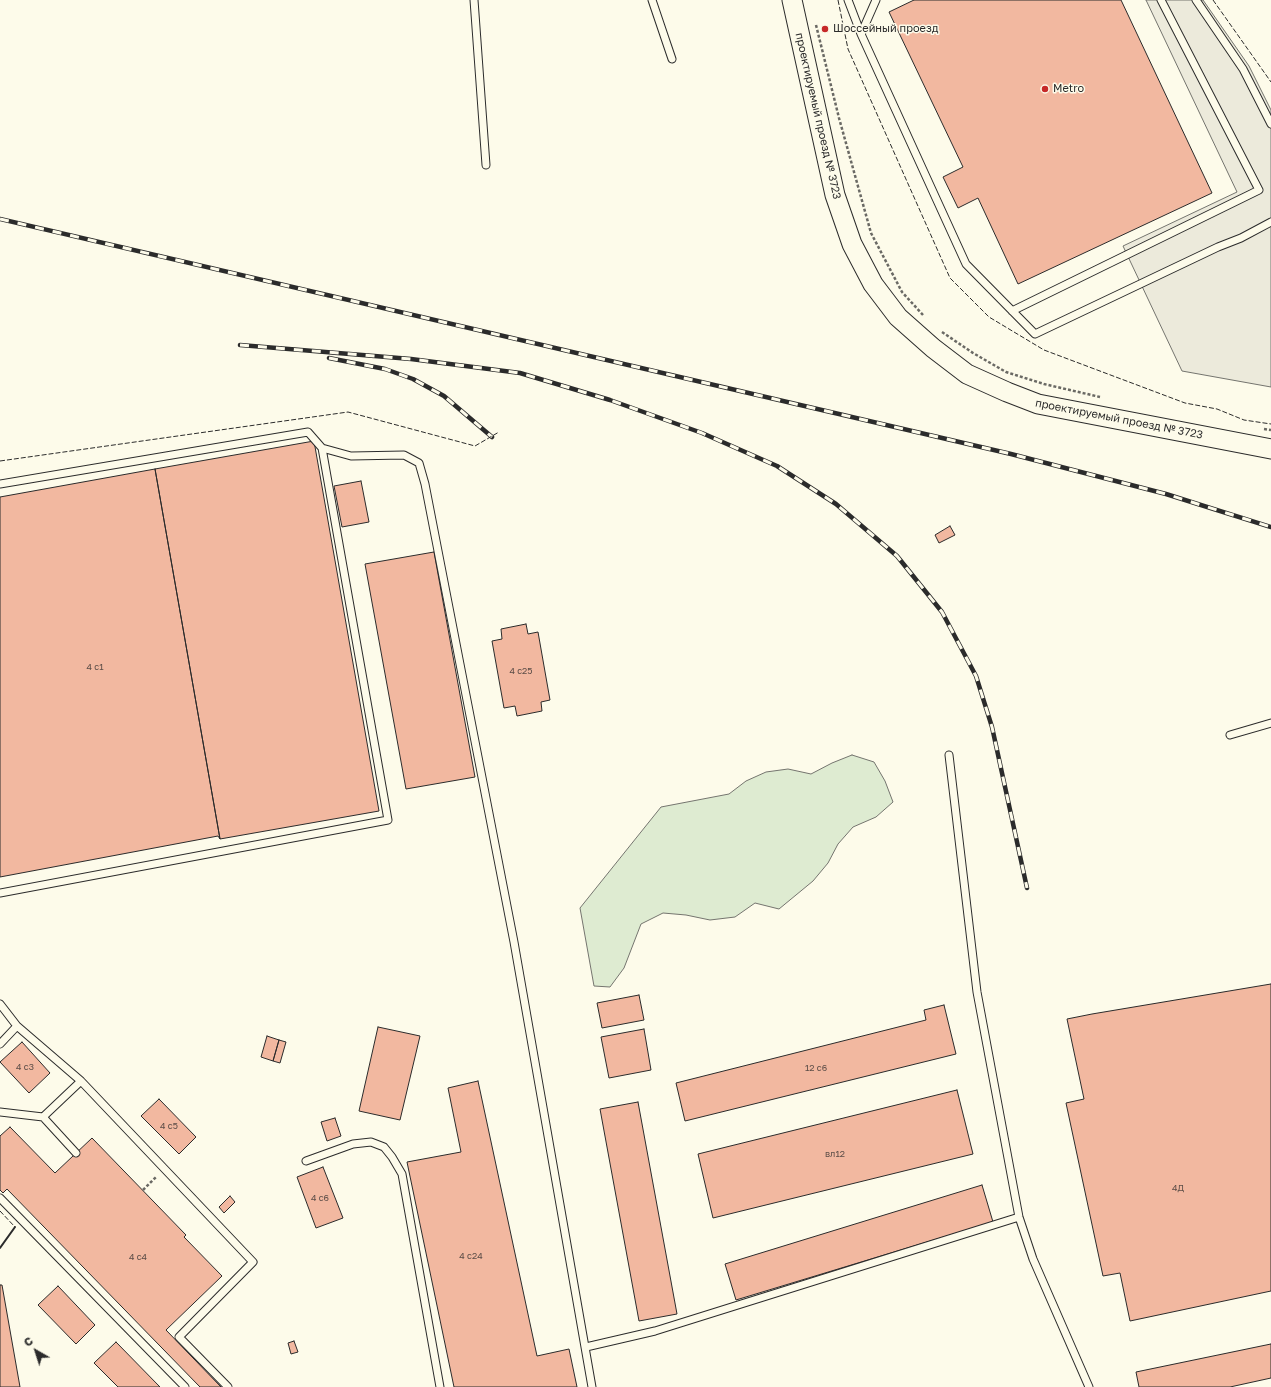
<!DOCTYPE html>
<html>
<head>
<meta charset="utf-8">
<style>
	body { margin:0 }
	#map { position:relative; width:1271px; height:1387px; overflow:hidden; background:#fdfbea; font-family:"Golos Text",sans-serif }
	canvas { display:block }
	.north { position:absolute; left:16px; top:1331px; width:40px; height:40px; -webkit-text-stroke:3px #fdfbea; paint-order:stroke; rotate:321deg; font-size:11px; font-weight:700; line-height:16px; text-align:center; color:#2b2b2b }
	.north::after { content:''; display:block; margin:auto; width:14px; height:18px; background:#2b2b2b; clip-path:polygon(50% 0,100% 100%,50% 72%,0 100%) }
</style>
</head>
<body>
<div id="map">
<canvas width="1271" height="1387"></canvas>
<div class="north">С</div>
</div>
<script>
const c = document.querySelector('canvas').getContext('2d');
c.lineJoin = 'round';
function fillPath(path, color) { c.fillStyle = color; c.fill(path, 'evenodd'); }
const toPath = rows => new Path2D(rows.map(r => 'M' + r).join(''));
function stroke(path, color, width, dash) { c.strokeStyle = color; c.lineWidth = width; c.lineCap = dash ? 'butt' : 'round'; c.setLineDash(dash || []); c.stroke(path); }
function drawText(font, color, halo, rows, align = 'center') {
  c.font = font + ' "Golos Text",sans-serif'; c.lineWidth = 3; c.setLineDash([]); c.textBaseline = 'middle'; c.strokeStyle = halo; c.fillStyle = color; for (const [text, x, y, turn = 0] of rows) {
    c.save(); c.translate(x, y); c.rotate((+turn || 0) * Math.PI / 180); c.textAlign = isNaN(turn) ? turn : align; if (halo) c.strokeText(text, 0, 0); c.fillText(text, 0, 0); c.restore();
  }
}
const green = toPath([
	[852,755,874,762,885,781,893,802,876,817,853,827,838,844,828,863,813,881,779,909,755,903,735,917,710,920,686,915,663,913,641,924,624,968,610,987,594,986,580,908,661,807,729,794,746,781,766,772,788,769,811,774,832,763,852,755]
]);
fillPath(green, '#deebd1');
stroke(green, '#74746e', 1);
const parking = toPath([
	[1146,0,1203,0,1249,66,1271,110,1271,387,1182,371,1123,246,1237,192,1146,0]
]);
fillPath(parking, '#eceadb');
stroke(parking, '#74746e', 1);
const building = toPath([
	[914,0,1121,0,1212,193,1018,284,978,198,958,208,943,177,963,167,889,12,914,0],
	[314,441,379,811,220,839,155,469,314,441],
	[155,469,220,839,218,836,0,877,0,497,155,469],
	[361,481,369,522,342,527,334,486,361,481],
	[950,526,955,535,939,543,935,535,950,526],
	[434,552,475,777,406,789,365,564,434,552],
	[526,624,528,634,538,632,550,700,541,702,542,711,517,716,515,706,504,708,492,641,502,639,501,629,526,624],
	[1271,984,1271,1291,1130,1321,1120,1273,1103,1276,1066,1103,1084,1099,1067,1019,1092,1014,1271,984],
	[639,995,644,1020,602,1028,597,1003,639,995],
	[944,1005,956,1054,685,1121,676,1083,926,1020,924,1010,944,1005],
	[378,1027,420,1036,400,1120,359,1111,378,1027],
	[644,1029,651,1070,609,1078,601,1037,644,1029],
	[267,1036,279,1040,273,1061,261,1057,267,1036],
	[279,1040,286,1042,280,1063,273,1061,279,1040],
	[22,1042,50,1073,29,1093,0,1062,22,1042],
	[478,1081,537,1356,569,1349,577,1387,454,1387,407,1162,461,1152,448,1088,478,1081],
	[957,1090,973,1154,713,1218,698,1154,957,1090],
	[159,1099,196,1137,179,1154,141,1116,159,1099],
	[638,1102,677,1314,639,1321,600,1109,638,1102],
	[335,1118,341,1136,327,1141,321,1122,335,1118],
	[10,1127,55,1173,92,1138,186,1235,184,1237,222,1276,166,1330,221,1387,200,1387,7,1189,3,1193,0,1190,0,1136,10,1127],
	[323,1167,343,1218,316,1228,297,1177,323,1167],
	[982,1185,993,1222,736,1300,725,1264,982,1185],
	[230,1196,235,1202,224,1213,219,1207,230,1196],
	[0,1285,2,1285,20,1387,0,1387,0,1285],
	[58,1286,95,1325,76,1344,38,1305,58,1286],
	[294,1341,298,1352,291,1354,288,1343,294,1341],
	[116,1342,160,1387,118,1387,94,1363,116,1342],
	[1271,1344,1271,1378,1230,1387,1139,1387,1136,1372,1271,1344]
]);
fillPath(building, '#f2b8a0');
stroke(building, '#2b2b2b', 1);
const lane = toPath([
	[474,0,486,165],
	[652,0,672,59],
	[848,0,861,34],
	[876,0,861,34,966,264,1035,334,1218,247,1241,238,1271,222],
	[1196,0,1243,69,1271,124],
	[1012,311,1259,190,1161,0],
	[0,484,308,432,322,448,351,456,404,455,419,463,425,484,514,942,592,1387],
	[1230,735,1271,723],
	[949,755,977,992,1019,1217,1033,1259,1089,1387],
	[0,893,388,820,322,448],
	[0,1004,17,1026,81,1081,253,1262,179,1337,228,1387],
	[0,1044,17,1026],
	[0,1112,43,1117,81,1081],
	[43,1117,76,1153],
	[306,1161,353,1144,371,1142,384,1147,392,1157,402,1174,440,1387],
	[0,1198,185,1387],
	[586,1347,655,1331,1019,1217]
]);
const secondary = toPath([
	[792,0,835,195,852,244,873,284,898,317,933,348,967,374,1007,392,1038,404,1271,449]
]);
stroke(lane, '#2b2b2b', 9);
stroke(secondary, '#2b2b2b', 21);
stroke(toPath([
	[816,25,839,118,871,233,902,292,923,315],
	[942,332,973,353,1006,372,1044,384,1100,397],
	[1264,429,1271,430],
	[143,1190,157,1176]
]), '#6a6964', 2.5, [3, 2]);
stroke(lane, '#fdfbea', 7);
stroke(secondary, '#fdfbea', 19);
const rail = toPath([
	[0,219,1011,454,1166,494,1271,527],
	[240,345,411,359,520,373,610,400,702,433,777,466,836,504,897,556,942,612,976,676,992,727,1027,888],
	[329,358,385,369,413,379,444,396,492,437]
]);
stroke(rail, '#2b2b2b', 4.5);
stroke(rail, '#fdfbea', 3, [9]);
stroke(toPath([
	[838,0,848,49,950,278,989,317,1044,350,1185,403,1217,409,1244,420,1271,424],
	[1213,0,1271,82],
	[0,461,348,412,475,446,499,432],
	[0,1211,15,1227]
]), '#2b2b2b', 1, [5, 2]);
stroke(toPath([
	[0,1248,15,1227]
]), '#2b2b2b', 2);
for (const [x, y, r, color] of [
	[825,29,4,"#c62828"],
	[1045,89,4,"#c62828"]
]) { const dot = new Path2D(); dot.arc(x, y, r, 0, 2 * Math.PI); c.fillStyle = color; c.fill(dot); stroke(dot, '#fdfbea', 1.5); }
drawText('9px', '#5d4e48', null, [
	["4 с1",95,667],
	["4 с25",521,671],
	["4 с3",25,1067],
	["12 с6",816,1068],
	["4 с5",169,1126],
	["вл12",835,1154],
	["4Д",1178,1188],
	["4 с6",320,1198],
	["4 с24",471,1256],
	["4 с4",138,1257]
]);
drawText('11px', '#2b2b2b', '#fdfbea', [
	["Шоссейный проезд",833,29],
	["Metro",1053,89]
], 'left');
drawText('11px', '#2b2b2b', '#fdfbea', [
	["проектируемый проезд № 3723",818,116,77],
	["проектируемый проезд № 3723",1119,419,11]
]);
</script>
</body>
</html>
